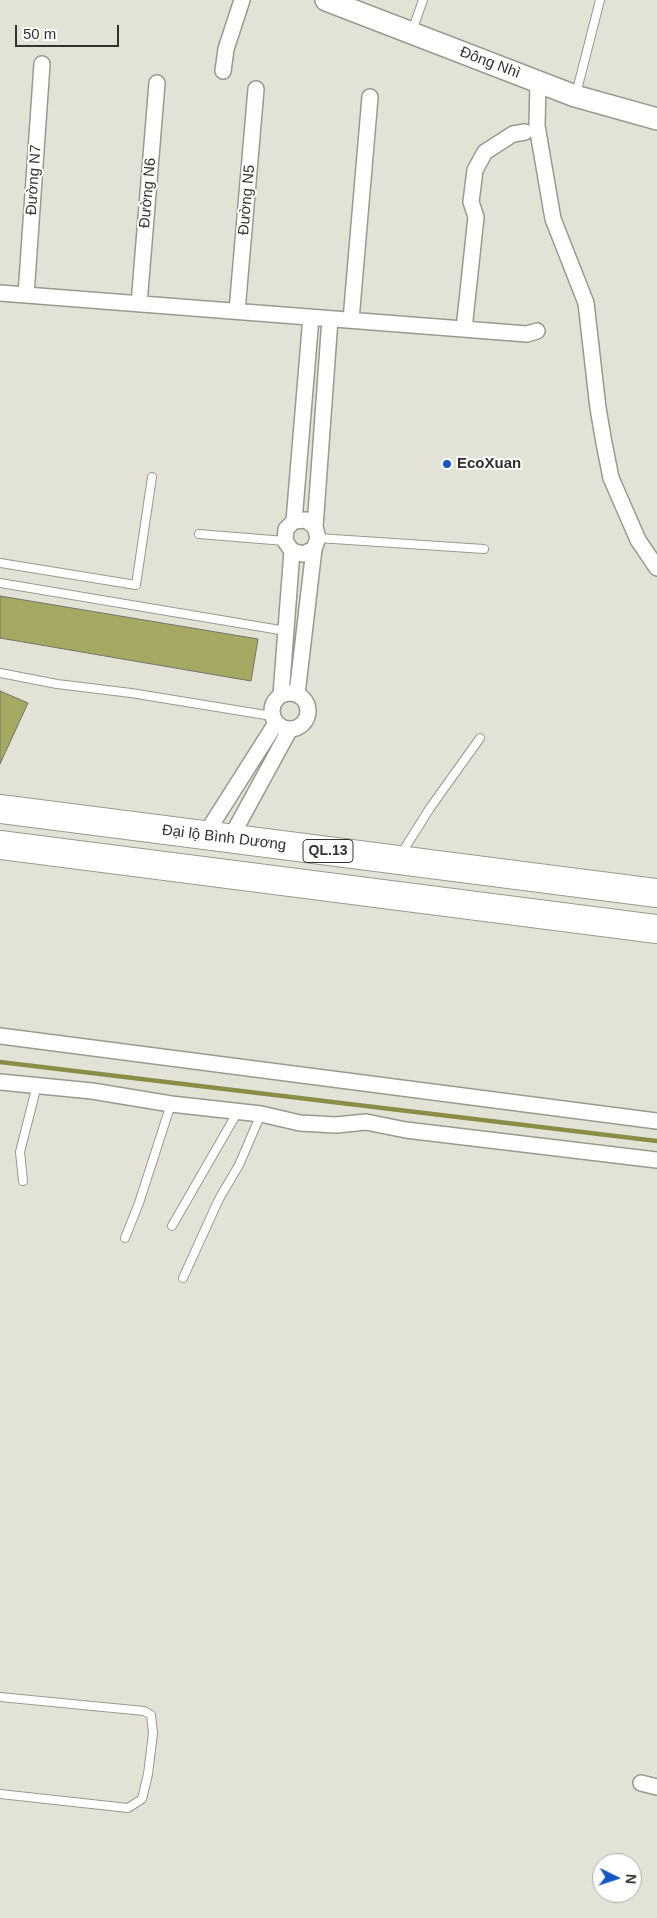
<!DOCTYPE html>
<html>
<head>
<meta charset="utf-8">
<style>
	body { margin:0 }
	#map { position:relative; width:657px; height:1918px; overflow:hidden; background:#e2e3d6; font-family:Helvetica,sans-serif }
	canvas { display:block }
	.north { position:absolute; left:592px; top:1853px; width:50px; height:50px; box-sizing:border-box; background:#fff; border:1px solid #adadab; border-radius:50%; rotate:94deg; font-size:14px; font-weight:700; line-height:20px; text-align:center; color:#32322d }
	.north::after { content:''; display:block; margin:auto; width:18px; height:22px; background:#1656c2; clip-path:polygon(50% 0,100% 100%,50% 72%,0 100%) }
	.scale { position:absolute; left:15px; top:25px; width:104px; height:22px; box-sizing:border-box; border:2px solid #32322d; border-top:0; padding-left:6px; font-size:15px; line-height:18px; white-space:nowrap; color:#32322d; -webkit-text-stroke:4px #fff; paint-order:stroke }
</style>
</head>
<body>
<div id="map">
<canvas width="657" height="1918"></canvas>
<div class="north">N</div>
<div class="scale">50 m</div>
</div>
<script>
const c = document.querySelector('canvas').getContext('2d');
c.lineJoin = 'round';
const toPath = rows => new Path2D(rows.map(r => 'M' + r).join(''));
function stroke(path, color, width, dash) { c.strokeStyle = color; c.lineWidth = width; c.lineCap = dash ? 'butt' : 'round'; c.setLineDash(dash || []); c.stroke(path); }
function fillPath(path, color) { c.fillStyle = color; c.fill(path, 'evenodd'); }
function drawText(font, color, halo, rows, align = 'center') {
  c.font = font + ' Helvetica,sans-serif'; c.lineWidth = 4; c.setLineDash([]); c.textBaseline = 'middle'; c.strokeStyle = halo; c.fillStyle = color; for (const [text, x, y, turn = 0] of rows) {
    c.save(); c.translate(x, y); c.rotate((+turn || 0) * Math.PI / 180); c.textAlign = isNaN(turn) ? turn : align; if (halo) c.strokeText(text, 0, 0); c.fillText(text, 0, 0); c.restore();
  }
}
stroke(toPath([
	[0,1062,657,1141]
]), '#8b8d46', 4.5);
const building = toPath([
	[0,596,258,639,251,681,0,638,0,596],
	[0,691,28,703,0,764,0,691]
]);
fillPath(building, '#a6a961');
stroke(building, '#747469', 1);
const lane = toPath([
	[412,31,423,0],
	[576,94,600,0],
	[199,534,285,541],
	[318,538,484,549],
	[0,563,136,585,152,477],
	[0,583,286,631],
	[0,673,57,684,131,693,272,716],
	[401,854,430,808,480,738],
	[23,1181,20,1152,37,1085],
	[172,1226,237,1113],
	[125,1238,139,1203,171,1104],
	[183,1278,219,1199,239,1165,261,1114],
	[0,1697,144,1711,151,1715,153,1733,148,1774,142,1799,128,1808,0,1794]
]);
const street = toPath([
	[223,71,226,49,242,0],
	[538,81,537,126,553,219,586,303,598,408,604,443,611,478,638,540,657,568],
	[0,293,527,334,537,331],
	[26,295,42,64],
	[139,304,157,83],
	[237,311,256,89],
	[351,320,370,97],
	[464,329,476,217,471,202,475,170,485,152,513,134,525,132],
	[294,521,311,317],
	[315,527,306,520,294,521,286,529,285,541,292,551,303,554,314,549,318,538,315,527,330,319],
	'272 711a18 18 0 1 1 36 0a18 18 0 1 1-36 0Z',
	[297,694,314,549],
	[281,695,292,551],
	[205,835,276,723],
	[230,839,290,729],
	[0,1036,657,1121],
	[0,1082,92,1091,171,1104,261,1114,300,1123,336,1125,366,1122,406,1130,657,1160],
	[641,1783,657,1787]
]);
const secondary = toPath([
	[326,0,575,96,657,119]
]);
const highway = toPath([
	[0,809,657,893],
	[0,845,657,929]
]);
stroke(lane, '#999a8e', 10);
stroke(street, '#999a8e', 18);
stroke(secondary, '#999a8e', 24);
stroke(highway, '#999a8e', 30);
stroke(lane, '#fff', 8);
stroke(street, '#fff', 15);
stroke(secondary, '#fff', 21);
stroke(highway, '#fff', 28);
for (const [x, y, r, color] of [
	[447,464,5,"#1656c2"]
]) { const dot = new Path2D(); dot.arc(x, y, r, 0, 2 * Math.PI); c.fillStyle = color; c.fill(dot); stroke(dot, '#fff', 2); }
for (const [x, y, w] of [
	[328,851,50]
]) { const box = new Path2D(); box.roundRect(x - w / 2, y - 11.5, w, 23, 4); c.fillStyle = '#fff'; c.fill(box); stroke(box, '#32322d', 1); }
drawText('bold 14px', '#32322d', null, [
	["QL.13",328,851]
]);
drawText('15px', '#32322d', '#fff', [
	["Đông Nhì",490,63,21],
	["Đường N7",34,180,-86],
	["Đường N6",148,193,-85],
	["Đường N5",247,200,-85],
	["Đại lộ Bình Dương",224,838,7]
]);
drawText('bold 15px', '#32322d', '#fff', [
	["EcoXuan",457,464]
], 'left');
</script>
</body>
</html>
